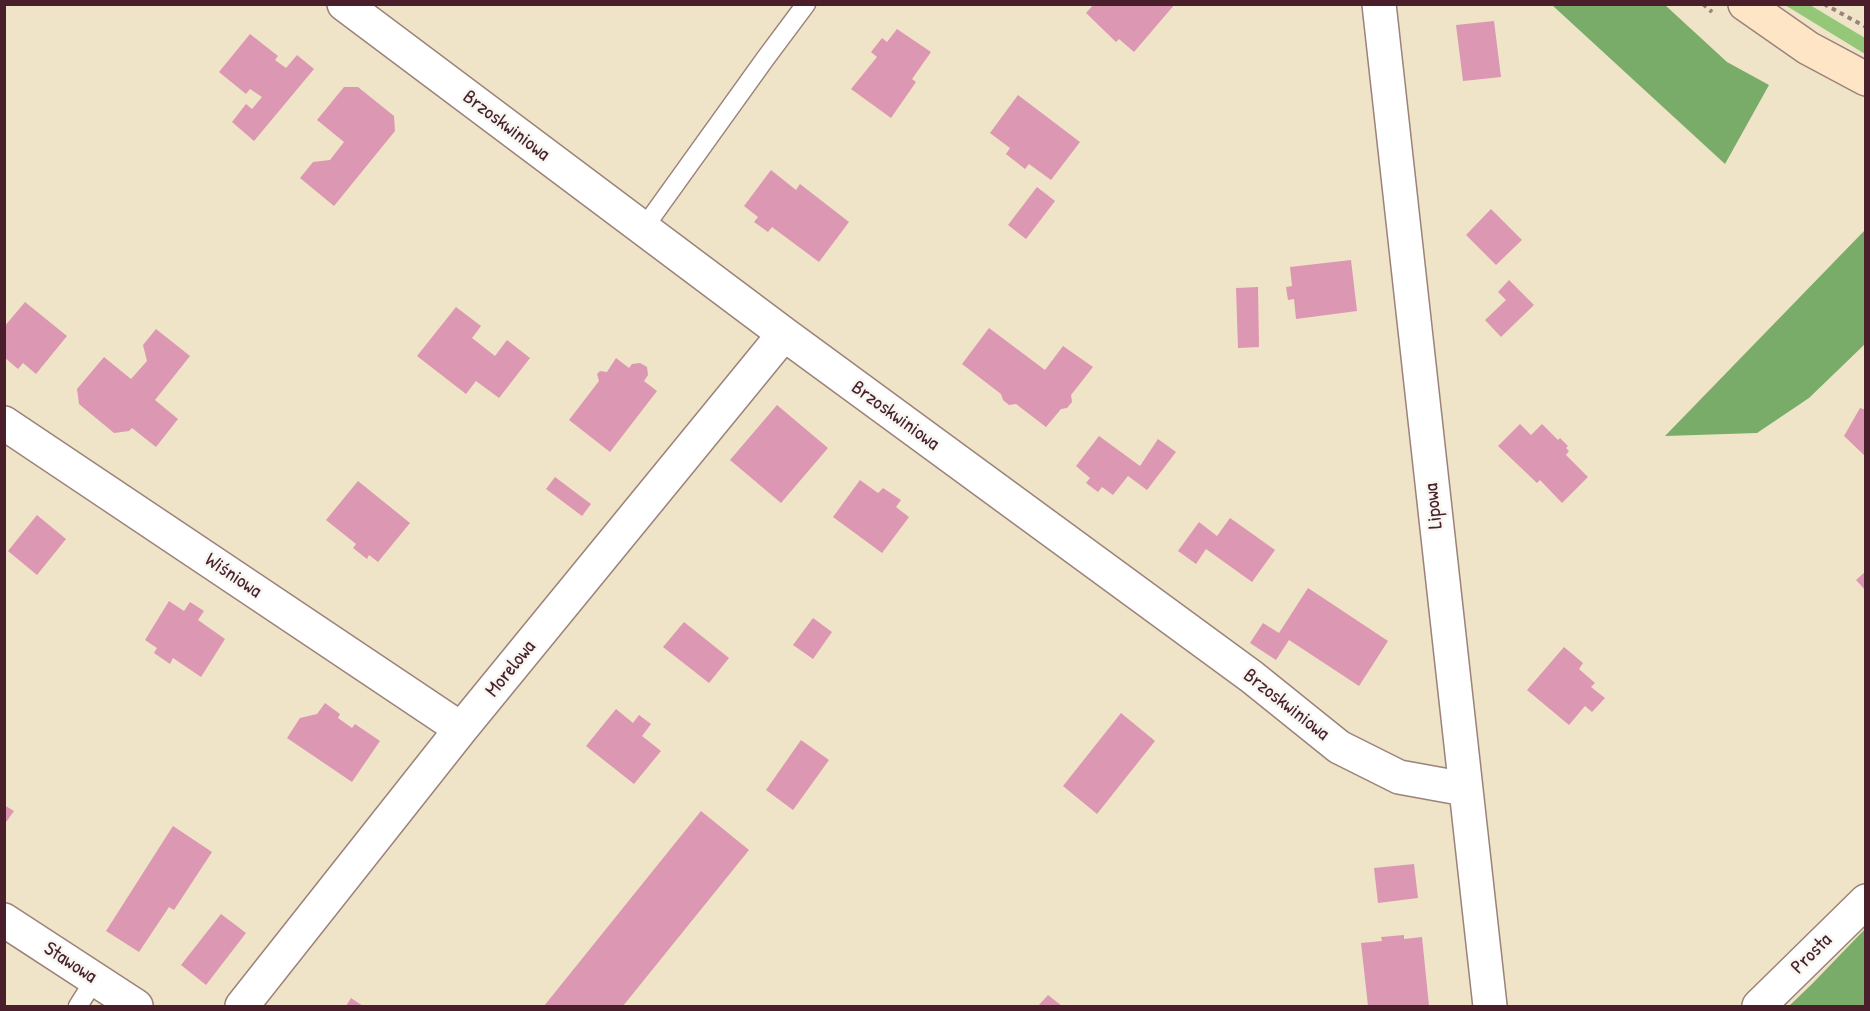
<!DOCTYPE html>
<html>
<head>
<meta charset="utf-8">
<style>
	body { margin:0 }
	#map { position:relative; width:1870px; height:1011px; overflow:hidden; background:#efe4c8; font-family:"Patrick Hand",sans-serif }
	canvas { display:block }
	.frame { position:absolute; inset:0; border:6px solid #4a1f2b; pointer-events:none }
</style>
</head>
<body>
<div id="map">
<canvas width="1870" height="1011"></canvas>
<div class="frame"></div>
</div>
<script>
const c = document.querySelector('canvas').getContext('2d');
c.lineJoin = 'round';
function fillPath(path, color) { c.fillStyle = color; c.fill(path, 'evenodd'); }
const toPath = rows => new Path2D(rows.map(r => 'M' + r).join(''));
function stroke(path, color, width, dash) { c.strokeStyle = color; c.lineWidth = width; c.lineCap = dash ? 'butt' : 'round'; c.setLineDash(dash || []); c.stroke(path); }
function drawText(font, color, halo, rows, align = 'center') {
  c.font = font + ' "Patrick Hand",sans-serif'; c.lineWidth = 5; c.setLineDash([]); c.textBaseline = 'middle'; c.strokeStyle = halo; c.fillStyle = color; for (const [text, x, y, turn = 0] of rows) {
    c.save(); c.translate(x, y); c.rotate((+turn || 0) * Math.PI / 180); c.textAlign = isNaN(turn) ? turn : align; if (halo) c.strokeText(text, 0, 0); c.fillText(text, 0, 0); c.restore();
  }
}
fillPath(toPath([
	[1785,5,1810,5,1865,38,1865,54]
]), '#95c778');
fillPath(toPath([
	[1552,5,1665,5,1727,62,1769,85,1725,164],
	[1865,230,1865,344,1809,398,1757,433,1665,436],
	[1865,929,1865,1006,1789,1006,1812,984]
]), '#78ac68');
fillPath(toPath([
	[1094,4,1175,4,1134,52,1119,39,1116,42,1086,13],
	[1494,21,1501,77,1463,81,1456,25],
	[897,29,931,52,912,79,916,82,891,118,851,89,877,57,871,52,882,38,887,42],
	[250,34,278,56,275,60,286,68,297,55,314,69,254,141,232,122,246,104,252,109,262,97,250,89,246,94,219,72],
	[344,87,358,87,394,116,395,131,334,206,300,178,313,162,330,160,344,142,317,120],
	[1018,95,1080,142,1051,180,1029,164,1025,169,1006,154,1010,148,990,133],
	[771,170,796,190,800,184,849,222,819,262,772,227,768,232,754,222,758,217,744,206],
	[1037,187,1055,201,1026,239,1008,225],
	[1491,209,1522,240,1496,265,1466,235],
	[1351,260,1357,311,1296,319,1294,299,1288,300,1286,287,1292,286,1290,267],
	[1509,280,1534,305,1501,337,1485,320,1506,300,1498,292],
	[1258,287,1259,347,1238,348,1236,288],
	[25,302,67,336,36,374,23,363,18,369,4,357,4,327],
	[456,307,481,326,472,338,495,356,507,340,530,358,499,398,476,381,466,394,417,356],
	[989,328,1045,370,1063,346,1093,367,1071,395,1072,402,1067,408,1061,409,1046,427,1016,404,1009,405,1003,400,1001,394,962,364],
	[156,329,190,356,155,400,178,419,156,447,132,428,129,431,114,433,79,404,77,389,104,357,131,379,147,361,143,345],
	[616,358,629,368,632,364,640,363,647,367,648,375,644,381,657,391,610,452,569,420,599,381,597,374,600,371,607,372],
	[777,405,828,448,781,503,730,460],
	[1860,408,1866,410,1866,457,1844,436],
	[1520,424,1531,435,1542,424,1558,440,1560,438,1568,446,1566,448,1569,451,1566,455,1588,477,1562,503,1540,480,1537,483,1498,446],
	[1099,436,1140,466,1158,439,1176,452,1147,490,1128,476,1113,495,1102,487,1098,492,1086,483,1090,478,1076,466],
	[555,477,591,504,582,516,546,489],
	[860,480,878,493,883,488,901,500,896,507,909,517,882,553,833,517],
	[358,481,410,523,378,562,369,555,367,559,353,548,356,544,326,520],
	[37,515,66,539,37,575,8,551],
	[1230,518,1275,550,1252,582,1206,549,1196,564,1178,551,1199,522,1217,536],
	[1866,571,1866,591,1856,580],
	[1308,588,1388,641,1359,686,1289,640,1276,660,1250,643,1263,623,1279,633],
	[169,601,184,611,190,602,204,611,198,620,225,639,201,677,173,658,170,664,154,653,157,648,145,640],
	[813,618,832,632,813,659,793,645],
	[684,622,729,658,709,683,663,647],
	[1564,647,1583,663,1579,669,1595,683,1591,687,1605,698,1592,712,1585,706,1569,725,1527,690],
	[325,703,340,714,338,718,352,728,355,724,380,741,352,782,287,738,300,718,317,714],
	[616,709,633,723,639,715,651,724,642,736,661,751,634,784,586,746],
	[1121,713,1155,741,1097,814,1063,786],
	[801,740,829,760,793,810,766,790],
	[4,805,14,811,4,825],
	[701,811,749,850,623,1006,544,1006],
	[173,826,212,852,174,910,169,907,139,952,106,931],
	[1414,864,1418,898,1378,903,1374,868],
	[221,914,246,933,206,985,181,965],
	[1404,935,1404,939,1422,937,1429,1006,1368,1006,1361,943,1382,941,1381,937],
	[1048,995,1062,1006,1038,1006],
	[351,998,363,1006,346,1006]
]), '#dc97b2');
const service = toPath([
	[643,229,765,59,806,4],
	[78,1006,95,979]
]);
const minor = toPath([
	[344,4,784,334,1252,677,1339,747,1399,777,1465,789],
	[1379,4,1490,1006],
	[4,423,461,729],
	[4,920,136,1006],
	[242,1006,461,729,784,334]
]);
const tertiary = toPath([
	[1759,1006,1866,901]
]);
const secondary = toPath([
	[1745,4,1808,48,1866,79]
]);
stroke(service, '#9c827a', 21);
stroke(minor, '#9c827a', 36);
stroke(tertiary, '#9c827a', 36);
stroke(secondary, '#9c827a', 36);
stroke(toPath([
	[1703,4,1712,12],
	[1824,4,1866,27]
]), '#9c827a', 4, [4.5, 4.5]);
stroke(service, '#fff', 18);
stroke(minor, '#fff', 33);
stroke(tertiary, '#fff', 33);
stroke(secondary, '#fee5c5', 33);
drawText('20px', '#4a1f2b', '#f6f6f2', [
	["Brzoskwiniowa",506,126,37],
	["Brzoskwiniowa",895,416,36],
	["Lipowa",1434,506,-96],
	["Wiśniowa",233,576,34],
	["Morelowa",511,669,-51],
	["Brzoskwiniowa",1286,705,38],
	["Prosta",1812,954,-45],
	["Stawowa",70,963,33]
]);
</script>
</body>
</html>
